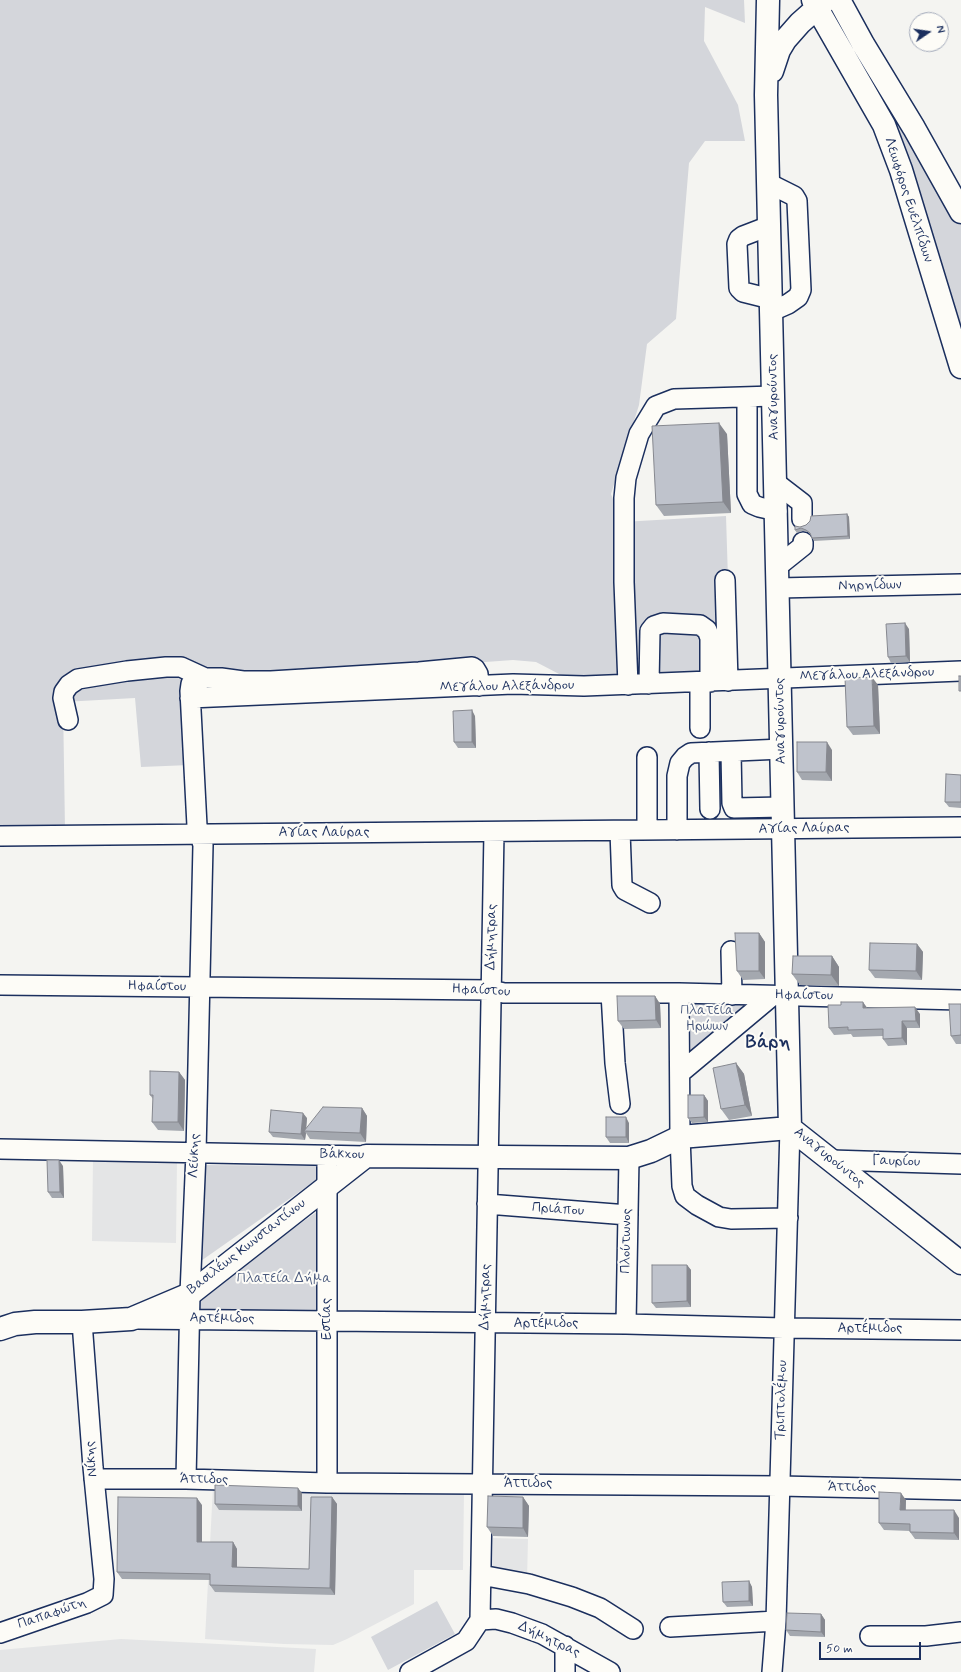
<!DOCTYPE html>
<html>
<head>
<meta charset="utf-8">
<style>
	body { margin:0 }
	#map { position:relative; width:961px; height:1672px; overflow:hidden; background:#f4f4f1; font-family:Mynerve,sans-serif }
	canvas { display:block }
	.north { position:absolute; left:909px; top:12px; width:40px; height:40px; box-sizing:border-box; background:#fdfcf7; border:1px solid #a3aaba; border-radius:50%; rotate:77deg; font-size:11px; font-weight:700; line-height:16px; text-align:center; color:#1b2f5e }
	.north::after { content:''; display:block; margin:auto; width:14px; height:18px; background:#1b2f5e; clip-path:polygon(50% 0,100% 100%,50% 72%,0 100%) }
	.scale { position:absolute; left:819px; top:1642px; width:102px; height:18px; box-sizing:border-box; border:2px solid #1b2f5e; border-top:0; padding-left:5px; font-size:12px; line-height:14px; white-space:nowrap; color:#1b2f5e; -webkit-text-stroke:3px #fdfcf7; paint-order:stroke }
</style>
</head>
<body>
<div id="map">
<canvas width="961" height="1672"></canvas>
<div class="north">N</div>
<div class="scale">50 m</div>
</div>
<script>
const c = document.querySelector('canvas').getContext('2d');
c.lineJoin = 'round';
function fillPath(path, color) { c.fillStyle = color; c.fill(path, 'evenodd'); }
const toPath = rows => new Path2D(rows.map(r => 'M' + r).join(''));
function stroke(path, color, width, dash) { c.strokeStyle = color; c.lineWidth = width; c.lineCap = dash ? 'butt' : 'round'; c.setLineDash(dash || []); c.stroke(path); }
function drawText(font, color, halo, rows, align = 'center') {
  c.font = font + ' Mynerve,sans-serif'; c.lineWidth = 4; c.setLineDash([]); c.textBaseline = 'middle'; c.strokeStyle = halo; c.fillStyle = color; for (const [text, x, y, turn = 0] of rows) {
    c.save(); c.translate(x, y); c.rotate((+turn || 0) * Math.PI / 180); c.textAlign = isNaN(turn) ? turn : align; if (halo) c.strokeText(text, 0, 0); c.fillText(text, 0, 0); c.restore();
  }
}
fillPath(toPath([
	[93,1159,177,1161,176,1243,92,1241],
	[213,1487,464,1491,463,1570,414,1570,414,1604,347,1639,333,1645,284,1644,205,1639],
	[493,1538,528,1539,527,1580,492,1572],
	[121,1639,316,1649,314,1672,0,1672,0,1650]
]), '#e4e5e6');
fillPath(toPath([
	[0,0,744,0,745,23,705,7,704,41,738,105,745,141,705,141,689,163,676,319,647,344,639,405,611,494,622,522,726,516,731,674,589,681,561,675,536,662,513,660,264,678,198,674,190,765,141,767,135,698,63,702,65,830,0,831],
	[835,6,961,225,961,325,904,148,889,112,832,11],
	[690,1001,745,1002,744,1013,691,1051],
	[200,1165,321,1166,319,1178,198,1263],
	[318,1211,321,1315,198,1312,198,1296],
	[437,1601,455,1634,388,1670,371,1637]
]), '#d4d6db');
const minor = toPath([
	[768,183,794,196,797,201,801,290,798,297,788,304,772,311],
	[769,226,743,236,739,239,737,244,739,288,743,292,771,299],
	[747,398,747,494,752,504,759,507,777,511],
	[776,483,802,503,802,519],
	[778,566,803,546,803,542],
	[725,580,728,681],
	[778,588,961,584],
	[700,682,700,728],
	[649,684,650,631,654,626,663,623,700,625,707,630,710,638,710,682],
	[628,685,624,582,624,498,626,478,639,434,656,406,674,399,774,396],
	[190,698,513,684,584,686,961,671],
	[68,720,63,698,64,692,69,685,78,679,127,671,166,667,181,667,205,678],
	[709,752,710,809],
	[731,752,732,803,734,808,783,807],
	[647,757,647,830],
	[677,830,677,776,680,763,685,757,691,753,782,749],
	[620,831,622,885,625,890,650,903],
	[0,836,961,827],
	[731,951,732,995],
	[0,985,491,990,504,993,679,993,961,1000],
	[611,993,615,1063,620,1104],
	[679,993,680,1137,682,1186,685,1196,697,1205,719,1217,731,1219,788,1218],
	[680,1073,772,996],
	[0,1149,366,1156],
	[831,1160,961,1164],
	[487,1204,628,1215],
	[136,1319,626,1324,784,1328,961,1330],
	[626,1324,629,1158],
	[94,1479,186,1479,327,1483,780,1486,961,1490],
	[186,1479,190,1294,196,1153,203,845,197,826,190,691,191,684,205,678,221,678,243,681,271,681,419,672,472,667,475,669,478,674,479,686],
	[327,1483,327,1155],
	[481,1575,529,1584,572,1597,600,1608,633,1629],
	[480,1620,494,832],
	[480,1620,496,1619,512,1623,542,1634,610,1672],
	[670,1627,776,1621],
	[0,1633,87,1603,103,1595,104,1579,93,1467,82,1322],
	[870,1636,926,1636,961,1632],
	[565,1646,565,1672],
	[410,1672,466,1641,480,1620],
	[772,1672,776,1621,790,1128]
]);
const major = toPath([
	[768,0,766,95,790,1128],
	[813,0,817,8,884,125,901,170,961,367],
	[839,0,863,44,914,128,961,212],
	[772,71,779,50,785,40,800,23,826,0],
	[790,1128,961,1263],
	[0,1329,15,1324,35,1322,82,1322,131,1319,190,1294,366,1156,629,1158,651,1151,680,1137,790,1128]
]);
stroke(minor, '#1b2f5e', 22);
stroke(major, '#1b2f5e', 25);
stroke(minor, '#fdfcf7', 19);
stroke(major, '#fdfcf7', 22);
fillPath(toPath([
	[727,434,731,513,664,516,656,505],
	[847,514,849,517,850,539,814,541,812,538,811,535,808,532,803,531,797,533,795,530,800,527,806,525,810,521],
	[909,629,910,662,891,663,888,657],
	[878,685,880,734,853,735,847,727],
	[475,716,476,748,458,748,454,742],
	[832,750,832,781,802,780,797,772],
	[961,775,961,808,949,807,945,802],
	[759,933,765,942,765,979,743,980,737,971],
	[917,944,923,952,922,980,875,978,869,970],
	[832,956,839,967,839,986,800,985,792,974],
	[655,996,660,1004,661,1028,624,1029,618,1021],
	[961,1004,961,1044,956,1044,951,1036],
	[867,1008,920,1014,920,1028,907,1028,907,1045,888,1046,883,1039,883,1036,853,1037,851,1034,834,1035,829,1028],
	[736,1063,744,1074,752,1116,729,1120,721,1109],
	[179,1072,185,1080,184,1131,158,1130,152,1122,153,1099,150,1095],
	[704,1095,708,1101,708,1122,692,1123,688,1118],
	[362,1108,367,1116,366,1142,310,1139,306,1133,305,1140,273,1137,269,1132,307,1118,306,1128],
	[629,1123,629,1143,610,1143,606,1137],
	[63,1166,64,1198,52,1198,48,1192],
	[687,1265,691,1270,691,1307,656,1308,652,1303],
	[302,1493,302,1511,219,1510,215,1504],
	[332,1497,337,1504,335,1595,215,1592,210,1585,210,1580,122,1579,117,1572,202,1505,202,1542,233,1542,237,1549,237,1567,309,1569],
	[523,1497,529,1506,528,1537,493,1536,487,1527],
	[906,1500,906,1510,959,1518,959,1540,915,1539,910,1532,910,1531,884,1530,879,1523],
	[749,1581,752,1587,753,1606,727,1607,723,1602],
	[821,1614,825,1620,825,1637,790,1636,786,1630]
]), '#a4a8af');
fillPath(toPath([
	[719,423,727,434,731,513,723,502],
	[847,514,849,517,850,539,848,536],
	[905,623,909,629,910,662,906,656],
	[872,677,878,685,880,734,874,726],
	[472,710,475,716,476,748,472,742],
	[827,742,832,750,832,781,826,772],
	[759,933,765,942,765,979,759,971],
	[917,944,923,952,922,980,916,971],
	[832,956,839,967,839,986,831,975],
	[655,996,660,1004,661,1028,656,1020],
	[863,1002,868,1009,863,1008],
	[915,1007,920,1014,920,1028,916,1021],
	[902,1021,907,1028,907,1045,902,1038],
	[736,1063,744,1074,752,1116,745,1105],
	[179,1072,185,1080,184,1131,178,1122],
	[704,1095,708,1101,708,1122,704,1117],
	[362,1108,367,1116,366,1142,360,1133],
	[303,1113,307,1118,306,1131,304,1131,306,1133,305,1140,301,1134],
	[626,1117,629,1123,629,1143,626,1137],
	[59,1160,63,1166,64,1198,60,1192],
	[687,1265,691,1270,691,1307,687,1301],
	[298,1488,302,1493,302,1511,298,1506],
	[901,1493,906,1500,905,1517,900,1510],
	[332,1497,337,1504,335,1595,330,1588],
	[523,1497,529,1506,528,1537,523,1528],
	[197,1498,202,1505,202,1549,197,1542],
	[954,1510,959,1518,959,1540,954,1533],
	[233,1542,237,1549,237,1574,232,1567],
	[749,1581,752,1587,753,1606,749,1601],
	[821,1614,825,1620,825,1637,821,1632]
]), '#86888f');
const building = toPath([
	[719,423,723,502,656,505,652,426,719,423],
	[847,514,848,536,812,538,810,533,806,530,801,528,795,530,795,526,800,527,806,525,810,521,811,516,847,514],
	[905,623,906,656,888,657,886,624,905,623],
	[959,676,961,676,961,691,959,691,959,676],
	[872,677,874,726,847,727,845,678,872,677],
	[472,710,472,742,454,742,453,711,472,710],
	[797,742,827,742,826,772,797,772,797,742],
	[946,774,961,775,961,802,945,802,946,774],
	[735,933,759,933,759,971,737,971,735,933],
	[870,943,917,944,916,971,869,970,870,943],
	[793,956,832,956,831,975,792,974,793,956],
	[617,996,655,996,656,1020,618,1021,617,996],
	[841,1002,863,1002,863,1008,915,1007,916,1021,902,1021,902,1038,883,1039,883,1029,848,1030,848,1027,829,1028,828,1005,841,1005,841,1002],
	[949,1004,961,1004,961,1035,951,1036,949,1004],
	[736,1063,745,1105,721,1109,713,1068,736,1063],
	[150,1071,179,1072,178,1122,152,1122,153,1095,150,1095,150,1071],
	[688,1095,704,1095,704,1117,688,1118,688,1095],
	[323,1107,362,1108,360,1133,304,1131,323,1107],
	[271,1110,303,1113,301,1134,269,1132,271,1110],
	[606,1117,626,1117,626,1137,606,1137,606,1117],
	[47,1160,59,1160,60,1192,48,1192,47,1160],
	[652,1265,687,1265,687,1301,652,1303,652,1265],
	[215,1485,298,1488,298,1506,215,1504,215,1485],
	[879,1492,901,1493,900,1510,954,1510,954,1533,910,1532,910,1524,879,1523,879,1492],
	[488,1496,523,1497,523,1528,487,1527,488,1496],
	[118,1497,197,1498,197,1542,233,1542,232,1567,309,1569,311,1497,332,1497,330,1588,210,1585,210,1574,117,1572,118,1497],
	[749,1581,749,1601,723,1602,722,1582,749,1581],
	[787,1613,821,1614,821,1632,786,1630,787,1613]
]);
fillPath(building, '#bfc3cc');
stroke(building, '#86888f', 1);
drawText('14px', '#1b2f5e', '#fdfcf7', [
	["Λεωφόρος Ευελπίδων",908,200,72],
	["Αναγυρούντος",774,397,-91],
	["Νηρηίδων",870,586,-1],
	["Μεγάλου Αλεξάνδρου",867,675,-2],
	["Μεγάλου Αλεξάνδρου",507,687,-1],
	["Αναγυρούντος",781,721,-91],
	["Αγίας Λαύρας",804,829,-1],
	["Αγίας Λαύρας",324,833],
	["Δήμητρας",492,937,-89],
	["Ηφαίστου",157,987,1],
	["Ηφαίστου",481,991,3],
	["Ηφαίστου",804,996,1],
	["Βάκχου",342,1155,1],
	["Λεύκης",195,1156,-88],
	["Αναγυρούντος",829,1158,39],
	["Γαυρίου",896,1162,2],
	["Πριάπου",558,1210,4],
	["Πλούτωνος",627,1241,-89],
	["Βασιλέως Κωνσταντίνου",247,1247,-38],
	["Δήμητρας",486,1297,-89],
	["Αρτέμιδος",222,1319,1],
	["Εστίας",327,1319,-90],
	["Αρτέμιδος",546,1324],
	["Αρτέμιδος",870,1329],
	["Τριπτολέμου",782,1400,-88],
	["Νίκης",92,1459,-95],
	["Άττιδος",204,1480,1],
	["Άττιδος",528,1484],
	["Άττιδος",852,1488,1],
	["Παπαφώτη",52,1614,-19],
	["Δήμητρας",549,1640,25]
]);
drawText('14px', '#49597d', '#fdfcf7', [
	["Πλατεία",707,1011],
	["Ηρώων",707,1027],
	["Πλατεία Δήμα",284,1279]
]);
drawText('bold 18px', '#1b2f5e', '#fdfcf7', [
	["Βάρη",768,1043]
]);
</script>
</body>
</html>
